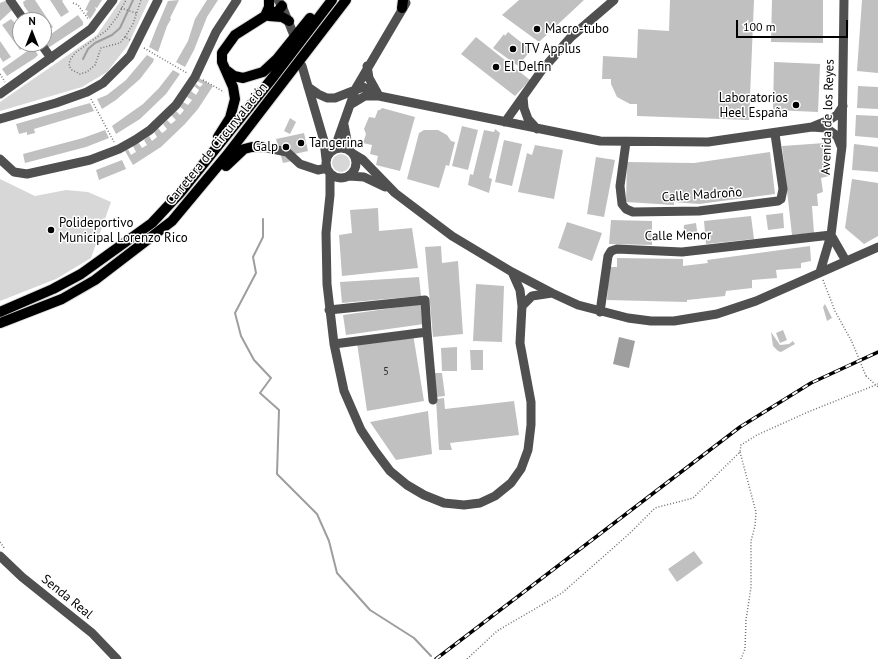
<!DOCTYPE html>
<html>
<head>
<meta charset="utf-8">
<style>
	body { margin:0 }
	#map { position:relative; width:878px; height:659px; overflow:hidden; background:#fff; font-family:"PT Sans",sans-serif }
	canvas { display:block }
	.north { position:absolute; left:12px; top:12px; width:40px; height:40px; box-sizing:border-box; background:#fff; border:1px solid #999; border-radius:50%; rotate:0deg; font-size:11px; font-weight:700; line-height:16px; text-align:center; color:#000 }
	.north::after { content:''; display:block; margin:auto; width:14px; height:18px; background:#000; clip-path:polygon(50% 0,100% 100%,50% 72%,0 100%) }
	.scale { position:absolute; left:736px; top:20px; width:112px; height:18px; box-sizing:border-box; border:2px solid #000; border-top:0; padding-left:5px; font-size:12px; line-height:14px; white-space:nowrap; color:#000; -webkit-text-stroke:3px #fff; paint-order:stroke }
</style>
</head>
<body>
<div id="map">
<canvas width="878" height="659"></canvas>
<div class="north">N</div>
<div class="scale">100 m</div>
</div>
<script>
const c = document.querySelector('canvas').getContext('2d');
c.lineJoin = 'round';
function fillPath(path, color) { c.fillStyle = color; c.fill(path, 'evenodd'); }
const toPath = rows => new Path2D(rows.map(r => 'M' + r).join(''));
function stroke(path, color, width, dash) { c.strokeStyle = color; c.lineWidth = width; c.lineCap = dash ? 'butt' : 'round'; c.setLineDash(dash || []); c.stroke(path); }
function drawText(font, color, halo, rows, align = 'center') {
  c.font = font + ' "PT Sans",sans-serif'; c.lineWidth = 3; c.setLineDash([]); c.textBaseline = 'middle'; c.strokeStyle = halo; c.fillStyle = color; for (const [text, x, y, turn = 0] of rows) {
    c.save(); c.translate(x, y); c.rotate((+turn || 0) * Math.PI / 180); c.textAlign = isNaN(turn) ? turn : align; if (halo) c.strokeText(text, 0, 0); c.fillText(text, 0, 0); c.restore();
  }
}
fillPath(toPath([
	[121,0,149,0,128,45,107,72,82,87,0,111,0,102,97,35],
	'332 163a9 9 0 1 1 18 0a9 9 0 1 1-18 0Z',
	[0,179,35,196,66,190,88,192,111,202,91,258,56,279,0,301]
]), '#d7d7d7');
fillPath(toPath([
	[619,337,635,341,629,368,613,364]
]), '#9e9e9e');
stroke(toPath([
	[83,59,88,49,95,43,112,35,120,28,133,0],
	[263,219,263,237,253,257,256,273,235,313,241,336,254,360,271,378,260,393,279,410,277,474,317,514,329,541,337,573,370,610,414,638,431,656]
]), '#9e9e9e', 2);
fillPath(toPath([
	[26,0,35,0,53,27,44,33,44,20,35,20,32,17,24,6,23,2],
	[50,0,63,0,62,1,69,12,61,17],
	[90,0,102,0,97,8,95,7,96,10,90,19,86,14,88,11,85,10],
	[179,0,170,18,171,19,167,26,158,52,149,47,156,29,168,1],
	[207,0,218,0,207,17,194,50,185,67,176,62,188,41,195,19],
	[519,0,584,0,539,42,502,15],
	[670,0,754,0,749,120,637,116,637,104,630,104,617,97,611,84,611,79,602,79,603,56,637,58,638,29,669,31],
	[772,0,823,0,823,43,771,42],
	[862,0,878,0,878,73,857,71],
	[5,1,12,10,0,21,0,3],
	[78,15,83,22,83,25,48,48,44,39],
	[11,19,19,27,20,44,29,44,20,50,2,25],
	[508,32,531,50,518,66,493,48,504,34,505,36],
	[476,37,530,80,515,96,461,54],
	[0,41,11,57,3,62,0,57],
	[33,47,38,55,35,58,7,76,2,69],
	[147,55,154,59,153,62,140,79,116,100,102,109,97,99,107,95,126,80],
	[774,62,820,64,818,112,773,110],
	[173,70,180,74,166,94,140,119,116,134,112,126,143,104,159,88],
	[199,78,213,86,198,109,185,124,161,147,133,165,125,151,128,149,131,155,134,153,136,152,133,146,139,143,142,148,147,145,144,140,149,136,152,141,157,137,154,132,158,128,162,133,165,131,167,129,163,124,167,120,171,124,176,120,171,115,176,111,180,115,184,110,179,106,183,102,188,105,192,100,187,97,191,91,196,95,199,90,194,86,196,84,200,87,203,84,197,81],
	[858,86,878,87,878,109,857,108],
	[90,103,94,111,34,129,35,133,27,135,27,132,19,134,16,124],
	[382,108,415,117,400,171,376,165,378,156,370,154,372,145,363,143,366,134,364,129,369,117,375,118,378,110,380,110],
	[856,115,878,116,878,138,855,136],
	[290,118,296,122,290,134,284,131],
	[462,126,478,130,468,170,452,166],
	[495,129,500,133,489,178,492,179,489,193,468,185,470,174,473,175,484,130,494,132],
	[105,130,109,138,86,147,25,163,23,154,83,138],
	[424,130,438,130,447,135,451,141,455,142,449,166,446,165,439,188,407,179,419,133],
	[304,133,308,151,290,155,292,161,283,163,276,139],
	[504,140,522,144,512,186,495,182],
	[825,143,829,176,821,178,823,192,817,194,818,206,812,206,814,233,792,235,782,146],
	[854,144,878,147,878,172,852,170],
	[535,145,563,150,554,199,518,192,527,153,532,155],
	[770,152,775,194,699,204,674,202,674,205,626,202,627,162,694,163],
	[596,157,615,160,604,217,587,214],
	[122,160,126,169,99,180,96,170],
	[852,179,878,183,878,236,864,244,845,228],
	[378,208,379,231,412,228,418,268,342,276,339,235,352,233,350,210],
	[783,213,784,228,768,230,766,215],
	[751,216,754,239,706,244,704,221],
	[611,220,652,221,652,245,609,244],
	[567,222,602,233,592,261,558,248],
	[696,223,698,238,683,239,684,225],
	[441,246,442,263,458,261,463,334,433,337,425,247],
	[810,246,811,261,801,263,801,268,776,270,777,278,752,280,752,288,726,291,725,296,687,300,687,302,607,300,609,267,617,267,617,258,683,259,683,266,708,263,707,260],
	[419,277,421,296,342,303,340,282],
	[476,284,504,286,502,342,473,341],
	[421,304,424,324,346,335,343,315],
	[825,304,832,318,827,321,823,307],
	[783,330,787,340,780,343,776,333],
	[771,332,780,345,789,344,793,341,795,344,781,352,778,351,773,346],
	[413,334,424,401,367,411,357,343],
	[457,347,457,371,442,371,441,348],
	[470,350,483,350,483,370,471,370],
	[434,373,442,373,445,396,436,397],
	[444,398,445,409,514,401,519,435,450,443,452,450,439,450,436,399],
	[428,411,432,454,396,460,370,422],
	[694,551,703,563,677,582,668,569]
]), '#c0c0c0');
const major = toPath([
	[402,8,403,0],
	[265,16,269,7,269,0],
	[269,16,282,17,289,21],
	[226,70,234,76,243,78,263,72,277,59,310,18],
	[218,137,230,118,235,99,233,87,222,62,222,53,235,35,265,16,278,11,282,6],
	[226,166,244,149,252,147,262,147],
	[0,312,53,289,81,274,152,223,180,193,274,76,332,0],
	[0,323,62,299,95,280,172,221,227,155,346,0]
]);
stroke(major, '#dbdbdb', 12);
stroke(toPath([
	[73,3,78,5,89,20],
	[121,8,136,13],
	[125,37,120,43,101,48,95,65,87,72,80,74,72,70,69,66,70,60,75,53,107,30,117,17,126,0],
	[130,40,125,37,133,24,141,0],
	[144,48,187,73],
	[0,74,5,82],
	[203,80,224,92],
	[91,99,114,142],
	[823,280,835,311,852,342],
	[866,376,878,387],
	[740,452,756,512,755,526,751,541,751,587,746,620,745,649,741,659],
	[0,542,5,549],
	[467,659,497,631,562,593,629,534,655,508,693,498,740,452,741,445,757,435,808,412,878,384]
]), '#727272', 1.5, [1, 2]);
stroke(toPath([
	[10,0,24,20],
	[278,0,282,6,293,33],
	[844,0,842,146,831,235,846,261],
	[41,44,51,58],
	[302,66,324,141,326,159],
	[367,66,369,78,379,96],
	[308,87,318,94,327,98,335,98,363,87,378,95],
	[0,94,91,29,113,0],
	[523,97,524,108,528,119,537,129],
	[350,105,365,96,379,96,600,141,708,142,812,127],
	[0,119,56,103,87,92,103,83,130,56,158,0],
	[505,122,542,70,571,37,614,0],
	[344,125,349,150],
	[626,142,620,186,622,204,626,209,633,212,699,211,778,201,781,199,783,189,775,134],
	[841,146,837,136,826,128,812,127,829,120,837,115,843,106],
	[262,147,287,152,300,164,318,170,327,168],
	'326 163a15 15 0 1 1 30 0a15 15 0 1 1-30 0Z',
	[334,150,356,88,406,3],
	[352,153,362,159,395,193,452,236,512,272,552,293,578,305,628,318,651,321,674,321,717,314,756,301,878,247],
	[0,159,14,172,27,174,90,160,119,149,135,140,150,130,176,105,195,77,216,32,237,0],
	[330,173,330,195,326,233,327,284,334,344,344,391,361,430,375,451,390,471,407,485,424,495,444,503,464,505,480,503,495,496,511,483,521,469,528,450,531,425,531,402,520,343,522,306,532,296,552,293],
	[349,176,364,177,385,187],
	[512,272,520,290,522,306],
	[329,310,425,300,427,332,334,344],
	[600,312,608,256,611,251,617,249,682,252,831,235,820,272],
	[427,332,433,400],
	[0,556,22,577,92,633,117,659]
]), '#505050', 9);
stroke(major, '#000', 10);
const rail = toPath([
	[436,659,740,427,811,383,878,352]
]);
stroke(rail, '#000', 3.5);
stroke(rail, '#fff', 2, [6]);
stroke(toPath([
	[852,342,866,376]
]), '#727272', 1.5, [1, 2]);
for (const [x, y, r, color] of [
	[537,29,4,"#000"],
	[513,49,4,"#000"],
	[496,67,4,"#000"],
	[796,105,4,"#000"],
	[301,143,4,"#000"],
	[286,147,4,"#000"],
	[51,230,4,"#000"]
]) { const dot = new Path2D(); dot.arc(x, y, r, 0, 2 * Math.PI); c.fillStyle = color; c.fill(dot); stroke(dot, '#fff', 1.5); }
drawText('11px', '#303030', null, [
	["5",386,372]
]);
drawText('13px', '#000', '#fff', [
	["Macro-tubo",545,29],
	["ITV Applus",521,49],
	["El Delfin",504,67],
	["Laboratorios",788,98,"right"],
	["Heel España",788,113,"right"],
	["Tangerina",309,143],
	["Galp",278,147,"right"],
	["Polideportivo",59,223],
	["Municipal Lorenzo Rico",59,238]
], 'left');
drawText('13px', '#000', '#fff', [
	["Avenida de los Reyes",828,117,-88],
	["Carretera de Circunvalación",217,144,-51],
	["Calle Madroño",702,195,-4],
	["Calle Menor",678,236,-1],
	["Senda Real",67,597,39]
]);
</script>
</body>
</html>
